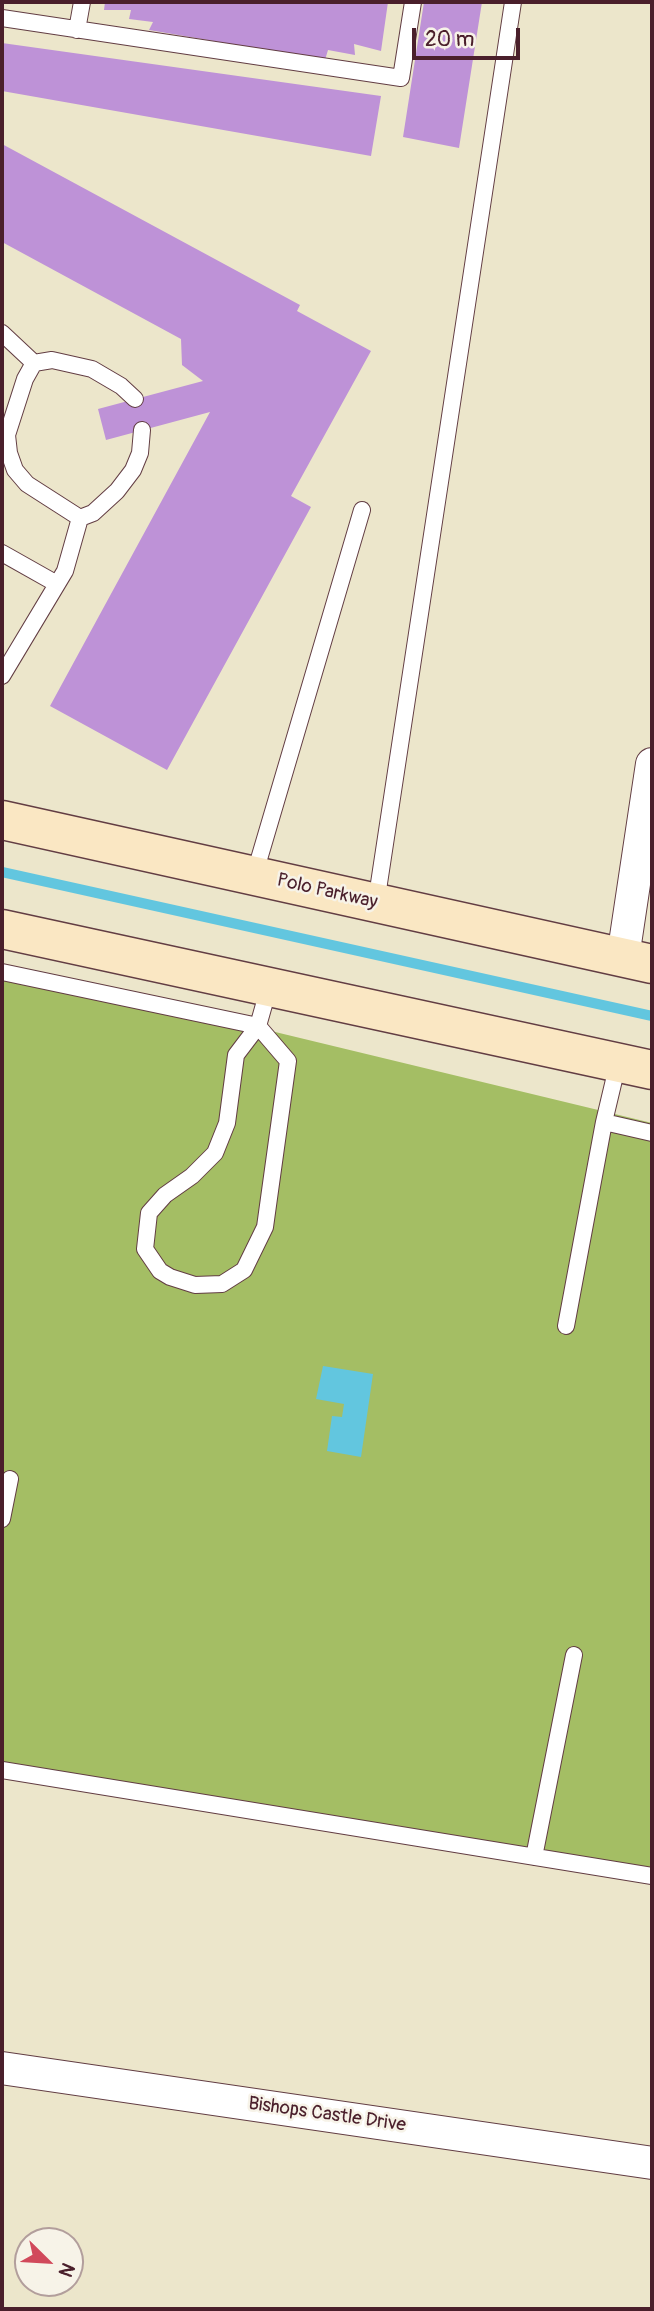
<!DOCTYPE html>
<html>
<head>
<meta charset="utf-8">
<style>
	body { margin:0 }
	#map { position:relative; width:654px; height:2311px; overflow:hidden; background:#ece6cb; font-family:Pangolin,sans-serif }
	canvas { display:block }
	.frame { position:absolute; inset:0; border:4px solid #4a1f2b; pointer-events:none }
	.north { position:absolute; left:14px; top:2227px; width:70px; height:70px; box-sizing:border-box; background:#f7f3e8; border:2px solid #b29e9c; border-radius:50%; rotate:114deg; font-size:19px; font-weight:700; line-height:28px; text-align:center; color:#4a1f2b }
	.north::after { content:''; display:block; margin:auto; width:24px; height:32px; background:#d1495b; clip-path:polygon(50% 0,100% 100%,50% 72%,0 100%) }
	.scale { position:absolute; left:412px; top:28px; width:108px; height:32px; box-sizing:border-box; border:4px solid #4a1f2b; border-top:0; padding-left:9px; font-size:21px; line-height:24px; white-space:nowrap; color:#4a1f2b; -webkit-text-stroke:5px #f7f3e8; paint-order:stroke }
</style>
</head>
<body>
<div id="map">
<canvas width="654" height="2311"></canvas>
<div class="frame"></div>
<div class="north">N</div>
<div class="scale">20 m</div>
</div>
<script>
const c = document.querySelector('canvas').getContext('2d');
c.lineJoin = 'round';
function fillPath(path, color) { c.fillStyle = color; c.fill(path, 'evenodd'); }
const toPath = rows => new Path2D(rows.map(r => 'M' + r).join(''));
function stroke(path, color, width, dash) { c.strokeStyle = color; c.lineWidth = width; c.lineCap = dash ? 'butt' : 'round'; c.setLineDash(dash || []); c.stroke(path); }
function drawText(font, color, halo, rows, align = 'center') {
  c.font = font + ' Pangolin,sans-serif'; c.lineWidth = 5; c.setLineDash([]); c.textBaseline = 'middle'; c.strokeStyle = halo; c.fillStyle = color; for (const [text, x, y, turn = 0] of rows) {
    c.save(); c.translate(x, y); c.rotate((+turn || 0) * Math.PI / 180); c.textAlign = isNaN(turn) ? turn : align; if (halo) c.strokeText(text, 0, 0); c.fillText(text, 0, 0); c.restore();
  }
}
fillPath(toPath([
	[2,966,652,1123,652,1880,2,1769]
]), '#a4be64');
fillPath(toPath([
	[323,1366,373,1374,361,1457,327,1451,332,1416,342,1417,344,1404,316,1399]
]), '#62c6df');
stroke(toPath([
	[2,872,652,1016]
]), '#62c6df', 10);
fillPath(toPath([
	[105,2,388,2,381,51,354,44,355,55,328,50,325,60,149,30,153,22,129,19,131,10,104,10],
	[424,2,482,2,459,148,403,137],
	[2,43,381,96,371,156,2,91],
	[2,144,300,305,297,311,371,351,291,496,311,507,167,770,50,706,210,412,106,440,98,409,203,381,182,365,181,339,2,242]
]), '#be92d7');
const lane = toPath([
	[2,18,401,78,413,2],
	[77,30,82,2],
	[2,333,34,363,25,379,7,435,9,453,15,470,27,484,80,518,65,571,2,676],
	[34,363,52,360,92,369,121,386,135,399],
	[80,518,93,513,117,491,133,470,140,453,142,430],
	[2,553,57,584],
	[254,876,362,510],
	[376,903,513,2],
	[2,972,258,1026,288,1061,265,1227,244,1270,222,1284,195,1285,170,1277,160,1271,145,1249,149,1213,165,1195,192,1176,215,1153,227,1123,236,1055,258,1026,269,987],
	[618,1063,604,1122,652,1133],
	[566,1326,604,1122],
	[2,1519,10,1479],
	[2,1770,652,1876],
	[534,1857,574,1655]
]);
const street = toPath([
	[623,957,652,764],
	[2,2068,652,2163]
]);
const secondary = toPath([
	[2,820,652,964],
	[2,929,652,1070]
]);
stroke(lane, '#623d43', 18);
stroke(street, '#623d43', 34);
stroke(secondary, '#623d43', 41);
stroke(lane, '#fff', 16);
stroke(street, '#fff', 32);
stroke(secondary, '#fae7c3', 38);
drawText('19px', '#4a1f2b', '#f7f3e8', [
	["Polo Parkway",327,892,13],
	["Bishops Castle Drive",327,2115,8]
]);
</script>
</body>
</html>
